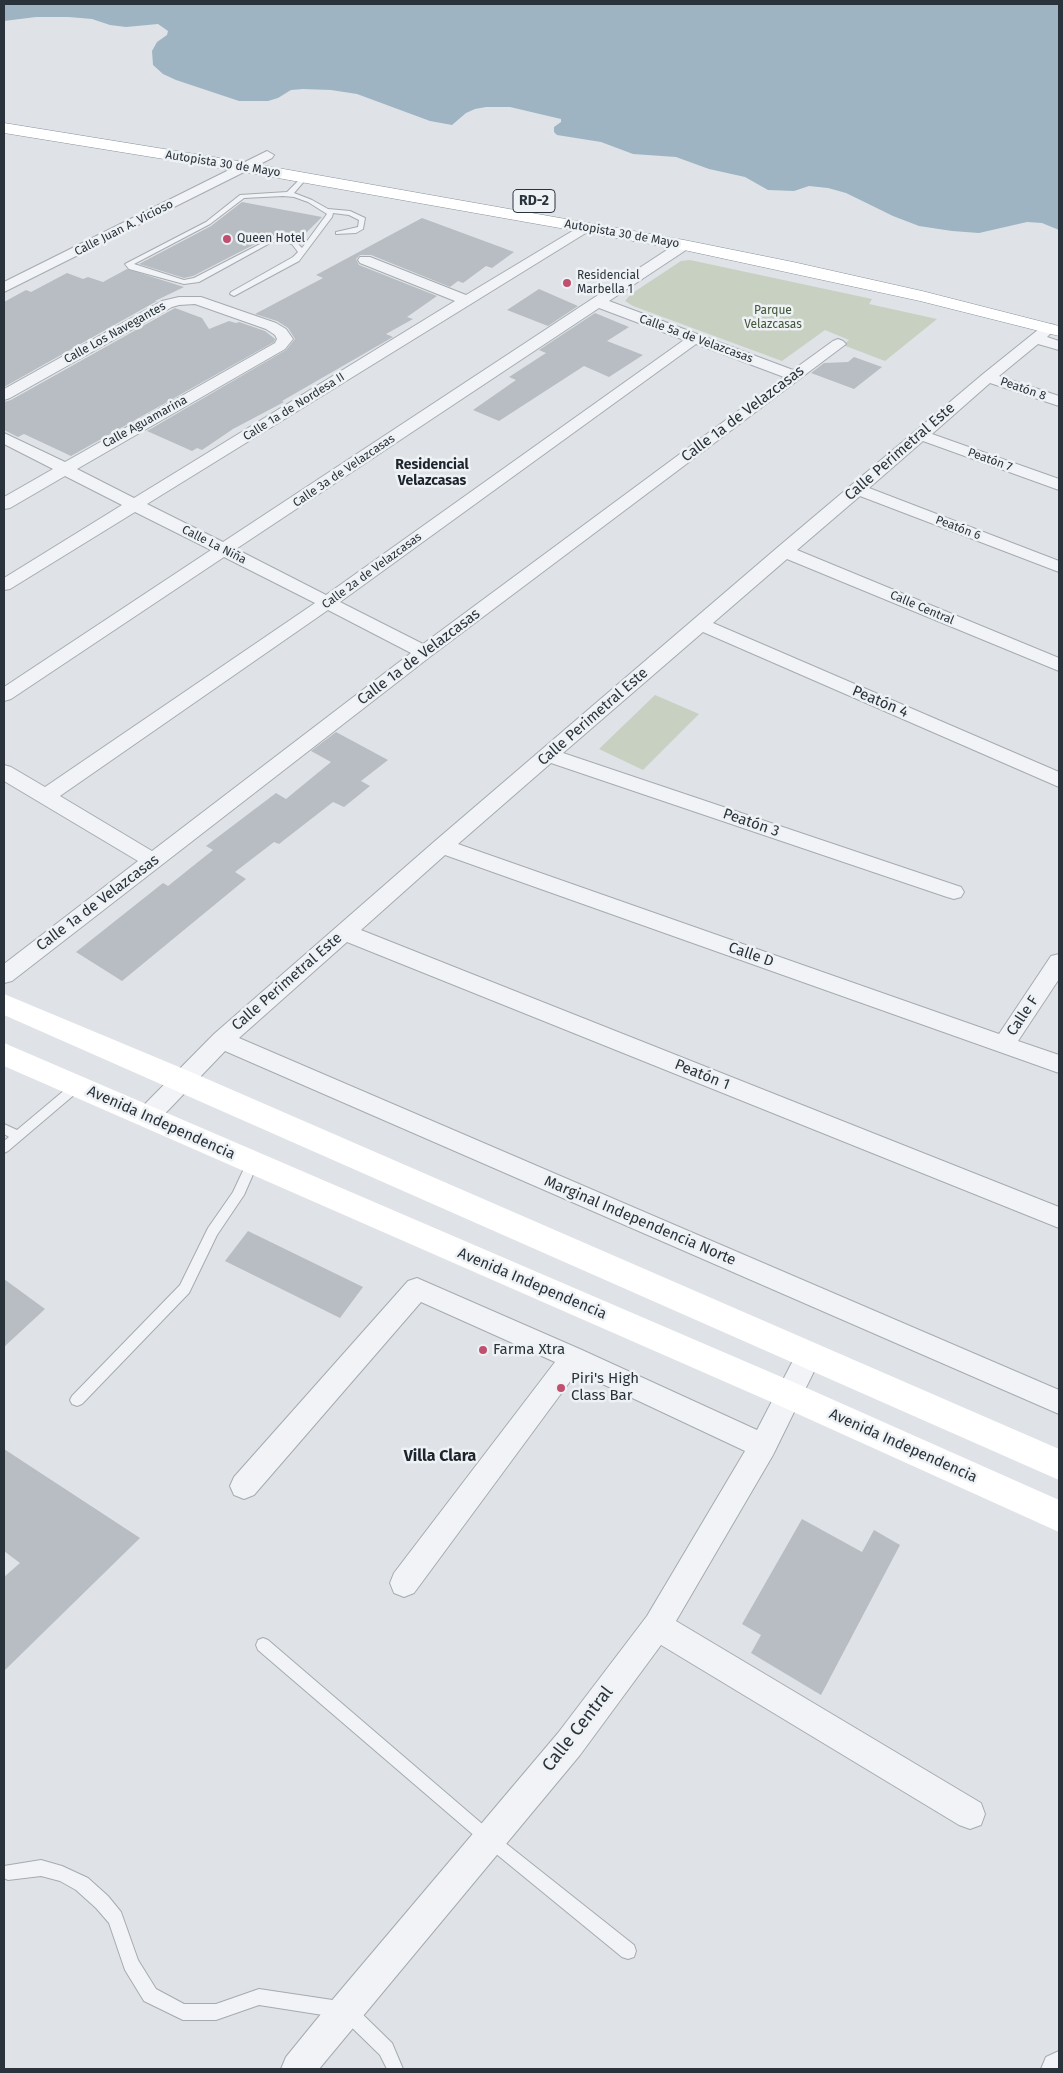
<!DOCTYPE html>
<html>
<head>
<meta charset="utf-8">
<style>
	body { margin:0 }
	#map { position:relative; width:1063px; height:2073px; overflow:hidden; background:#dfe3e7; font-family:"Fira Sans",sans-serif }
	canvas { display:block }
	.frame { position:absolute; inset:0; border:5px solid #2a333c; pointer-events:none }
</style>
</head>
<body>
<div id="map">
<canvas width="1063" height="2073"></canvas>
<div class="frame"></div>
</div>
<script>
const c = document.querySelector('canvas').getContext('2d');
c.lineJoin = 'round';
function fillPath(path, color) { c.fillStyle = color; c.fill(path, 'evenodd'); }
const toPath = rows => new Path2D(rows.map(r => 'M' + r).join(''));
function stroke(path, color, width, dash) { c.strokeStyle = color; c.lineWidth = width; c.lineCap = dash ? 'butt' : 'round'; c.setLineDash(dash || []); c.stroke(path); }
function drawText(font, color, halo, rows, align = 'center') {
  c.font = font + ' "Fira Sans",sans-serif'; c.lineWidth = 5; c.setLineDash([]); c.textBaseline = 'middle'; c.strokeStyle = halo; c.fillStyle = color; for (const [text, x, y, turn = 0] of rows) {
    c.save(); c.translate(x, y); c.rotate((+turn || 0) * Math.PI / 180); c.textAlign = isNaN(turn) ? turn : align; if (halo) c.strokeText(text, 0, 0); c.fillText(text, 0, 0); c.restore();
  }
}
fillPath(toPath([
	[690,260,872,299,869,304,937,319,885,361,843,345,849,340,825,330,782,361,633,306,625,301,631,294,681,261],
	[655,695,699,714,643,770,599,749]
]), '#c7d0c1');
fillPath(toPath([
	[4,4,1059,4,1059,230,1042,223,1027,222,979,233,952,231,919,226,893,216,846,193,828,188,809,186,794,191,768,190,745,177,709,169,676,157,633,154,601,142,557,135,554,132,554,127,561,122,561,119,510,107,486,107,475,109,466,113,452,125,430,121,357,94,331,90,303,89,291,90,278,98,268,101,239,101,176,80,163,74,153,65,152,51,157,42,167,35,168,31,158,24,126,27,110,25,92,19,69,17,36,17,4,21]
]), '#9eb4c3');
fillPath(toPath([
	[242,202,322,217,303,236,283,232,265,239,193,276,184,278,139,264,211,226],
	[422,218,514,252,492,268,486,266,463,283,458,281,450,287,371,255,360,255,356,259,359,265,437,296,407,317,413,319,386,334,393,337,282,401,284,402,233,429,202,450,197,448,192,451,147,431,286,350,295,339,288,328,277,321,255,314,323,278,316,275],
	[127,269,184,287,155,301,157,301,4,387,4,302,26,290,31,292,67,273,83,279,88,277,103,282],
	[539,289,578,306,548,326,507,310],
	[175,308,202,318,209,329,229,321,236,323,239,322,265,331,275,339,274,342,71,456,24,434,18,437,4,430,4,402,11,400],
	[595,313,629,327,607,341,643,355,609,377,584,366,499,421,473,410,516,380,509,377,546,353,539,350],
	[854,357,882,367,854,389,811,373,824,363,848,362],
	[336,732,388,760,361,781,370,786,344,807,333,802,279,844,274,842,235,872,246,879,122,981,76,952,163,883,168,886,213,850,206,846,276,793,286,799,331,762,311,751],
	[248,1231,363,1287,340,1318,225,1261],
	[4,1279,45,1309,4,1347],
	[4,1449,140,1538,4,1671,4,1577,20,1563,4,1551],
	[802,1519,862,1552,874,1530,900,1545,821,1695,751,1653,761,1635,742,1624]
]), '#b7bdc3');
const lane = toPath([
	[302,177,307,178,294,193,312,200,328,209,350,211,365,218,363,229,356,233,336,234,336,232,358,227,359,220,349,215,333,213,332,217,299,261,234,296,230,294,231,292,293,257,298,252,292,244,278,241,270,243,199,282,184,284,129,269,125,264,206,222,240,195,287,192,302,177],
	[283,196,294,197,308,202,327,214,302,248,296,242,276,238,266,241,194,278,184,280,134,264,210,224,244,198,283,196],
	[77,1081,81,1083,83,1086,81,1089,8,1151,4,1153,4,1141,9,1137,4,1134,4,1124,17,1130,73,1083,77,1081],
	[252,1158,256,1160,258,1163,244,1195,217,1235,189,1293,82,1404,77,1406,72,1404,70,1400,72,1396,180,1285,208,1228,233,1192,248,1160,252,1158],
	[263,1638,268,1640,494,1834,634,1945,636,1951,634,1957,628,1959,622,1957,484,1844,258,1650,256,1645,258,1640,263,1638],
	[41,1860,62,1866,88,1878,108,1896,121,1912,138,1960,156,1989,184,2004,216,2004,259,1989,346,2002,352,2004,392,2043,403,2069,387,2069,380,2055,342,2018,259,2005,216,2020,183,2020,144,2001,125,1970,109,1923,96,1908,76,1890,60,1881,41,1876,8,1880,4,1878,4,1866,41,1860]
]);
const street = toPath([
	[267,151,274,155,272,158,4,292,4,282,267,151],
	[584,224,591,228,589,231,147,504,223,542,592,299,679,242,684,241,691,245,689,248,609,301,793,370,833,341,838,339,843,341,846,344,431,656,12,981,4,983,4,964,138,861,4,781,4,765,11,767,45,787,315,603,224,557,11,699,4,701,4,687,211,550,135,512,10,589,4,590,4,578,122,505,65,476,10,508,4,509,4,497,53,469,4,444,4,433,65,462,275,343,277,339,275,335,266,329,195,304,179,305,172,307,10,398,4,400,4,389,162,301,179,297,201,297,276,323,286,329,293,339,285,349,77,469,134,498,455,301,360,263,358,260,360,257,370,257,466,295,584,224],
	[599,308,684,340,326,595,236,549,599,308],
	[696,344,784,377,423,644,340,602,696,344],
	[328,610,411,653,152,851,60,796,328,610],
	[1049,324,1054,325,1056,328,1047,337,1059,341,1059,350,1038,344,999,376,1059,396,1059,406,990,383,932,434,1059,479,1059,490,923,441,869,488,1059,561,1059,572,860,496,797,550,1059,658,1059,671,787,559,713,623,1059,772,1059,787,703,632,563,753,961,887,964,892,961,897,954,899,947,897,551,763,458,844,999,1034,1051,956,1059,954,1059,979,1018,1041,1059,1055,1059,1073,445,855,361,930,1059,1207,1059,1228,347,942,239,1038,1059,1390,1059,1414,225,1051,155,1124,147,1126,139,1124,135,1117,139,1110,214,1034,435,841,778,547,983,374,1044,325,1049,324],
	[417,1278,582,1350,757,1430,800,1347,809,1344,818,1347,822,1355,773,1455,676,1621,981,1803,985,1814,981,1825,970,1829,959,1825,661,1645,580,1755,319,2069,281,2069,286,2057,334,1998,558,1733,647,1616,745,1451,577,1372,414,1593,404,1597,394,1593,390,1583,394,1573,555,1362,421,1302,254,1495,244,1499,234,1495,230,1486,234,1477,408,1281,417,1278],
	[1059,2051,1059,2069,1041,2069,1046,2057,1059,2051]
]);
const highway = toPath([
	[4,123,244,162,684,240,793,262,922,291,1059,326,1059,336,920,301,684,250,244,172,4,133,4,123]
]);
stroke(lane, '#a5abb0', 2);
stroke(street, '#a5abb0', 2);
stroke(highway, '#88929c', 1);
fillPath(lane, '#f1f3f6');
fillPath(street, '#f1f3f6');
fillPath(toPath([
	[4,994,191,1072,1059,1449,1059,1480,4,1015,4,994],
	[4,1043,800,1385,1059,1500,1059,1532,778,1405,4,1066,4,1043]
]), '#fff');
fillPath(highway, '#fff');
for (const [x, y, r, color] of [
	[227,239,5,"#c0506f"],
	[567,283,5,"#c0506f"],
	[483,1350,5,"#c0506f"],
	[561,1388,5,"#c0506f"]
]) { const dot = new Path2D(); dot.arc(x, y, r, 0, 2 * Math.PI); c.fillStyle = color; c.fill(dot); stroke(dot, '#eef2f5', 2); }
drawText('12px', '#2a333c', '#eef2f5', [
	["Autopista 30 de Mayo",223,164,9],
	["Calle Juan A. Vicioso",124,228,-27],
	["Autopista 30 de Mayo",622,234,10],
	["Calle Los Navegantes",115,333,-29],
	["Calle 5a de Velazcasas",696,339,20],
	["Peatón 8",1023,389,19],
	["Calle 1a de Nordesa II",294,407,-32],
	["Calle Aguamarina",145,422,-29],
	["Peatón 7",990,460,20],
	["Calle 3a de Velazcasas",344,471,-34],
	["Peatón 6",958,528,21],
	["Calle La Niña",214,545,27],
	["Calle 2a de Velazcasas",372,571,-36],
	["Calle Central",922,608,23]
]);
drawText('12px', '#2a333c', '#eef2f5', [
	["Queen Hotel",237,239],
	["Residencial",577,276],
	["Marbella 1",577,290]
], 'left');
drawText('12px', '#425638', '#eef2f5', [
	["Parque",773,311],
	["Velazcasas",773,325]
]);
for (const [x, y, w] of [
	[534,201,42]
]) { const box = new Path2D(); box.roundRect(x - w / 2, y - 11.5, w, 23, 4); c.fillStyle = '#eef2f5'; c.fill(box); stroke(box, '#2a333c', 1); }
drawText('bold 14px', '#2a333c', null, [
	["RD-2",534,201]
]);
drawText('bold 14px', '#1c242d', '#eef2f5', [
	["Residencial",432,465],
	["Velazcasas",432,481]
]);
drawText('15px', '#2a333c', '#eef2f5', [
	["Calle 1a de Velazcasas",743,414,-37],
	["Calle Perimetral Este",900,452,-41],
	["Calle 1a de Velazcasas",419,657,-37],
	["Peatón 4",880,702,23],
	["Calle Perimetral Este",593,717,-41],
	["Peatón 3",751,823,19],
	["Calle 1a de Velazcasas",98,903,-37],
	["Calle D",751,955,19],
	["Calle Perimetral Este",287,982,-41],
	["Calle F",1023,1016,-56],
	["Peatón 1",702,1075,22],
	["Avenida Independencia",161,1123,24],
	["Marginal Independencia Norte",640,1221,23],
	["Avenida Independencia",532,1284,23],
	["Avenida Independencia",903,1446,24]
]);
drawText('15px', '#2a333c', '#eef2f5', [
	["Farma Xtra",493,1350],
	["Piri's High",571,1379],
	["Class Bar",571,1396]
], 'left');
drawText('bold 16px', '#1c242d', '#eef2f5', [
	["Villa Clara",440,1457]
]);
drawText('18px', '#2a333c', '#eef2f5', [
	["Calle Central",578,1729,-52]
]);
</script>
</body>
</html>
